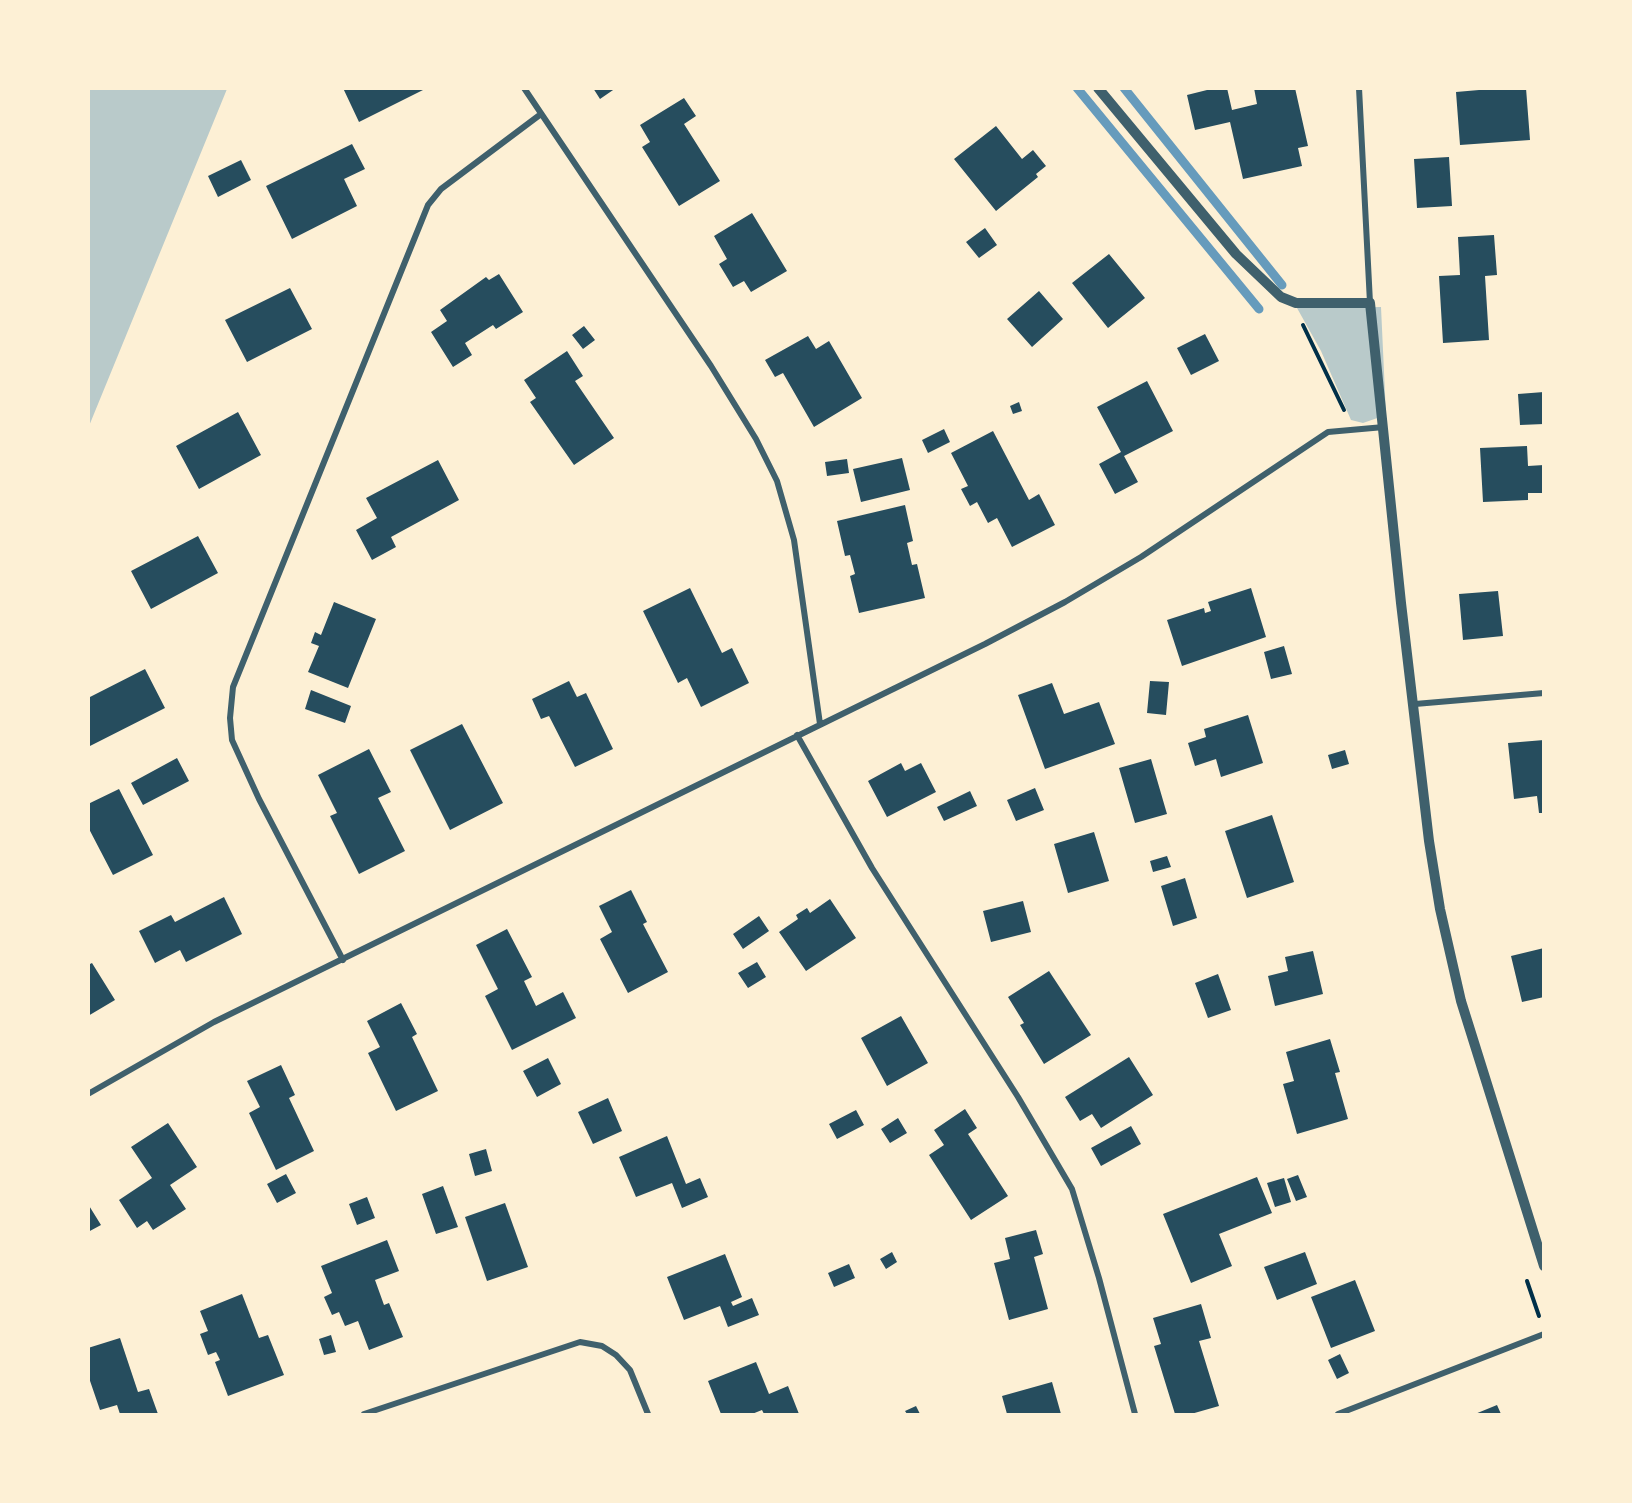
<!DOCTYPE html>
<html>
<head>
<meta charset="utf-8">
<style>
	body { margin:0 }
	#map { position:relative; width:1632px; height:1503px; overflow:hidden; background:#fdf0d5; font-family:"DejaVu Sans",sans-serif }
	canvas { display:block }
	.frame { position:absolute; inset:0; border:90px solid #fdf0d5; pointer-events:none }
</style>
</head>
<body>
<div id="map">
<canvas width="1632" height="1503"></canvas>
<div class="frame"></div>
</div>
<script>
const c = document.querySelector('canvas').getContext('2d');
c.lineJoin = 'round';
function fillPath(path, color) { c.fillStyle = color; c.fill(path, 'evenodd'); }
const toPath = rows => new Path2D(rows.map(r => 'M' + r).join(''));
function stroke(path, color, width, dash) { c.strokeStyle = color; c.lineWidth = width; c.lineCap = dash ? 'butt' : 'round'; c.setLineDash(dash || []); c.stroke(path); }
fillPath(toPath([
	[89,88,227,89,89,426,88,89],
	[1381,307,1386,415,1363,423,1351,420,1321,351,1297,308]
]), '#b9caca');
stroke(toPath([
	[1077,88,1259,309],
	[1124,88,1282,285]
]), '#669bbc', 9);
fillPath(toPath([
	[343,88,427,88,359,122],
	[593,88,616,88,600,99],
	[1215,88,1227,88,1232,110,1257,104,1254,88,1295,88,1308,146,1298,148,1302,166,1243,179,1230,122,1195,130,1187,95],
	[1502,88,1526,88,1530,140,1460,145,1456,92],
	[684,98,696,116,684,124,720,181,679,206,642,147,650,142,640,125],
	[996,126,1022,159,1033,150,1046,166,1036,174,1038,177,996,211,954,159],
	[352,144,365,169,344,179,357,206,292,239,266,186],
	[1449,157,1452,206,1417,208,1414,159],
	[241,160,251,180,218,197,208,176],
	[752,213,787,271,751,292,744,281,733,287,719,264,727,259,714,236],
	[985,228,997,245,979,258,966,242],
	[1494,235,1497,275,1485,276,1489,340,1443,343,1439,276,1460,275,1458,237],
	[1109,254,1145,298,1108,328,1072,283],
	[499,274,523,312,496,329,493,325,465,343,472,355,453,367,431,332,447,321,440,310,486,277,489,280],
	[290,288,312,329,247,362,225,320],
	[1039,291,1063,319,1032,347,1007,319],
	[584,326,595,340,583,349,572,335],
	[1205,334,1219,361,1191,375,1177,348],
	[808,336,816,349,829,341,862,398,814,427,783,373,775,377,765,360],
	[567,351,583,376,575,381,614,438,574,465,530,402,536,398,524,380],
	[1147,381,1173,431,1124,456,1138,482,1115,494,1099,464,1121,452,1097,407],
	[1544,392,1544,424,1520,425,1518,394],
	[1019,402,1022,411,1013,414,1010,406],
	[238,412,261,455,199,489,176,446],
	[944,429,950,442,928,453,922,440],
	[993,431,1029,500,1039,494,1055,525,1012,547,997,518,988,523,977,502,970,506,961,489,968,486,951,453],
	[1527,446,1528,466,1544,465,1544,493,1528,493,1528,500,1483,502,1480,448],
	[902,458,910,490,861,502,853,469],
	[847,459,849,473,827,476,825,462],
	[438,460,459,500,391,537,396,547,372,560,356,530,377,518,366,498],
	[905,505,913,541,907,543,912,565,917,564,925,598,859,613,850,576,855,574,850,555,845,556,837,521],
	[198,536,218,573,151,609,131,571],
	[690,588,722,653,732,648,749,683,701,707,687,678,678,683,643,611],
	[1251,588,1266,637,1182,666,1167,620,1204,608,1205,613,1211,611,1208,602],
	[1498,591,1503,636,1463,640,1459,594],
	[334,602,376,619,348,688,308,672,319,646,311,643,315,632,321,635],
	[1284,646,1292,674,1271,679,1264,652],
	[145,669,165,708,88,747,88,698],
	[569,681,577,697,586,693,613,749,575,767,549,716,541,719,532,699],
	[1150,681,1169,682,1166,715,1147,713],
	[1052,683,1064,714,1099,702,1115,744,1045,769,1018,695],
	[311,690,351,706,345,723,305,709],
	[1248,715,1263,763,1221,777,1216,759,1195,766,1188,743,1206,737,1204,729],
	[462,724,503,803,450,830,410,750],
	[1544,740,1544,813,1539,813,1537,796,1514,799,1508,743],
	[369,749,391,792,378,798,405,851,359,874,330,816,337,813,318,775],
	[1345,750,1349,764,1332,769,1328,755],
	[177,758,189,781,143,805,131,783],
	[1151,759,1167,814,1135,823,1119,768],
	[901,763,905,771,921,763,936,792,887,817,868,781],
	[1035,788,1044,810,1016,821,1007,800],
	[119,789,153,855,113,875,88,827,88,804],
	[970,791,977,806,944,821,937,807],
	[1272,815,1294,882,1247,898,1225,831],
	[1094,832,1109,881,1068,893,1054,844],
	[1167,856,1171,867,1153,872,1150,861],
	[1185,878,1197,918,1173,926,1161,886],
	[631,890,647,922,643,924,668,972,628,993,600,939,612,932,599,906],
	[224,897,242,934,186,962,180,950,155,963,139,931,171,915,175,922],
	[830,899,856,938,806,971,779,932,798,919,796,915,807,908,810,913],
	[1023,901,1031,932,991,942,983,911],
	[759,916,769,931,743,949,733,934],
	[507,929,532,977,524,981,536,1006,563,992,576,1018,512,1050,485,996,498,989,476,945],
	[1544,948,1544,997,1522,1002,1511,956],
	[1313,951,1323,994,1275,1006,1268,976,1288,971,1285,957],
	[757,962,766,977,748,988,738,973],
	[92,963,115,1000,88,1016,88,965],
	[1049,971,1091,1035,1044,1064,1020,1025,1024,1023,1008,997],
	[1218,974,1231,1010,1208,1018,1195,983],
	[401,1003,417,1034,412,1037,438,1091,396,1111,368,1053,380,1047,367,1021],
	[901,1016,928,1063,887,1086,861,1038],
	[1330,1039,1340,1072,1335,1073,1348,1119,1297,1134,1283,1084,1294,1081,1286,1052],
	[1129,1057,1153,1095,1101,1128,1092,1114,1080,1121,1065,1097],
	[548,1058,561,1084,537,1097,523,1071],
	[281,1065,295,1095,289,1098,314,1151,276,1170,249,1113,260,1107,247,1081],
	[608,1098,622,1131,593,1144,578,1112],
	[965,1109,977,1128,968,1134,1008,1196,971,1220,929,1155,944,1145,934,1130],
	[856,1110,864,1125,837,1139,829,1124],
	[898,1118,907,1133,890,1143,881,1129],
	[168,1123,197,1167,170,1185,186,1209,153,1230,147,1221,137,1228,119,1200,152,1178,131,1147],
	[1131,1126,1141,1144,1101,1166,1091,1148],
	[667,1136,686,1184,700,1178,708,1197,682,1208,672,1183,636,1197,619,1157],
	[486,1149,492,1171,475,1176,469,1154],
	[286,1174,296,1193,277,1203,267,1184],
	[1298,1175,1307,1197,1296,1201,1287,1179],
	[1257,1177,1272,1213,1219,1234,1232,1266,1191,1283,1163,1214],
	[1284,1178,1291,1202,1275,1207,1267,1183],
	[443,1186,458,1227,436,1234,422,1194],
	[367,1197,375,1218,357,1225,349,1204],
	[505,1203,528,1267,487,1281,465,1217],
	[88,1204,101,1225,88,1232],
	[1036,1230,1043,1254,1034,1257,1048,1309,1009,1320,994,1263,1010,1259,1005,1238],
	[387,1240,399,1271,375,1280,384,1305,389,1303,403,1337,369,1350,358,1321,345,1326,339,1312,332,1315,324,1297,332,1293,321,1266],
	[892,1252,897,1262,886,1269,880,1259],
	[1305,1252,1317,1284,1277,1300,1264,1267],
	[725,1254,742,1297,731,1302,733,1306,752,1298,759,1315,728,1327,720,1306,684,1320,667,1277],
	[849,1264,855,1278,834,1287,828,1273],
	[1355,1280,1375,1331,1331,1348,1311,1297],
	[242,1294,259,1338,268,1335,284,1375,228,1396,215,1362,220,1360,216,1352,208,1355,200,1334,208,1331,200,1311],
	[1201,1304,1211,1338,1199,1341,1219,1406,1191,1414,1175,1414,1154,1346,1161,1344,1153,1318],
	[331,1335,336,1352,324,1355,319,1339],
	[120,1338,138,1392,149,1389,158,1414,120,1414,117,1405,100,1410,88,1375,88,1348],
	[1340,1354,1349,1373,1337,1379,1328,1360],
	[756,1362,769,1394,788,1386,799,1414,764,1414,762,1410,752,1414,721,1414,708,1381],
	[1052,1382,1061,1414,1007,1414,1002,1396],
	[1497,1405,1501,1414,1475,1414],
	[916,1406,920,1414,907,1414,905,1411]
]), '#264d5e');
stroke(toPath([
	[1303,325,1344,410],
	[1527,1281,1539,1316]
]), '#003049', 4);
stroke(toPath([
	[524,88,711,366,756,439,777,481,794,540,820,724],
	[1359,88,1370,303],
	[1415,704,1544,693],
	[797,735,872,868,1018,1097,1072,1189,1099,1278,1135,1414],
	[343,960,259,799,232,740,230,718,233,687,428,205,441,189,541,114],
	[88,1094,214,1022,985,644,1065,602,1141,557,1328,432,1384,427],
	[364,1414,580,1342,602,1346,616,1355,630,1370,648,1414],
	[1338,1414,1544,1334]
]), '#3f606c', 6);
stroke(toPath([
	[1098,88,1236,254,1281,297,1296,303,1370,303,1401,603,1429,841,1440,909,1461,1001,1544,1266]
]), '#3f606c', 10);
</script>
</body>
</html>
